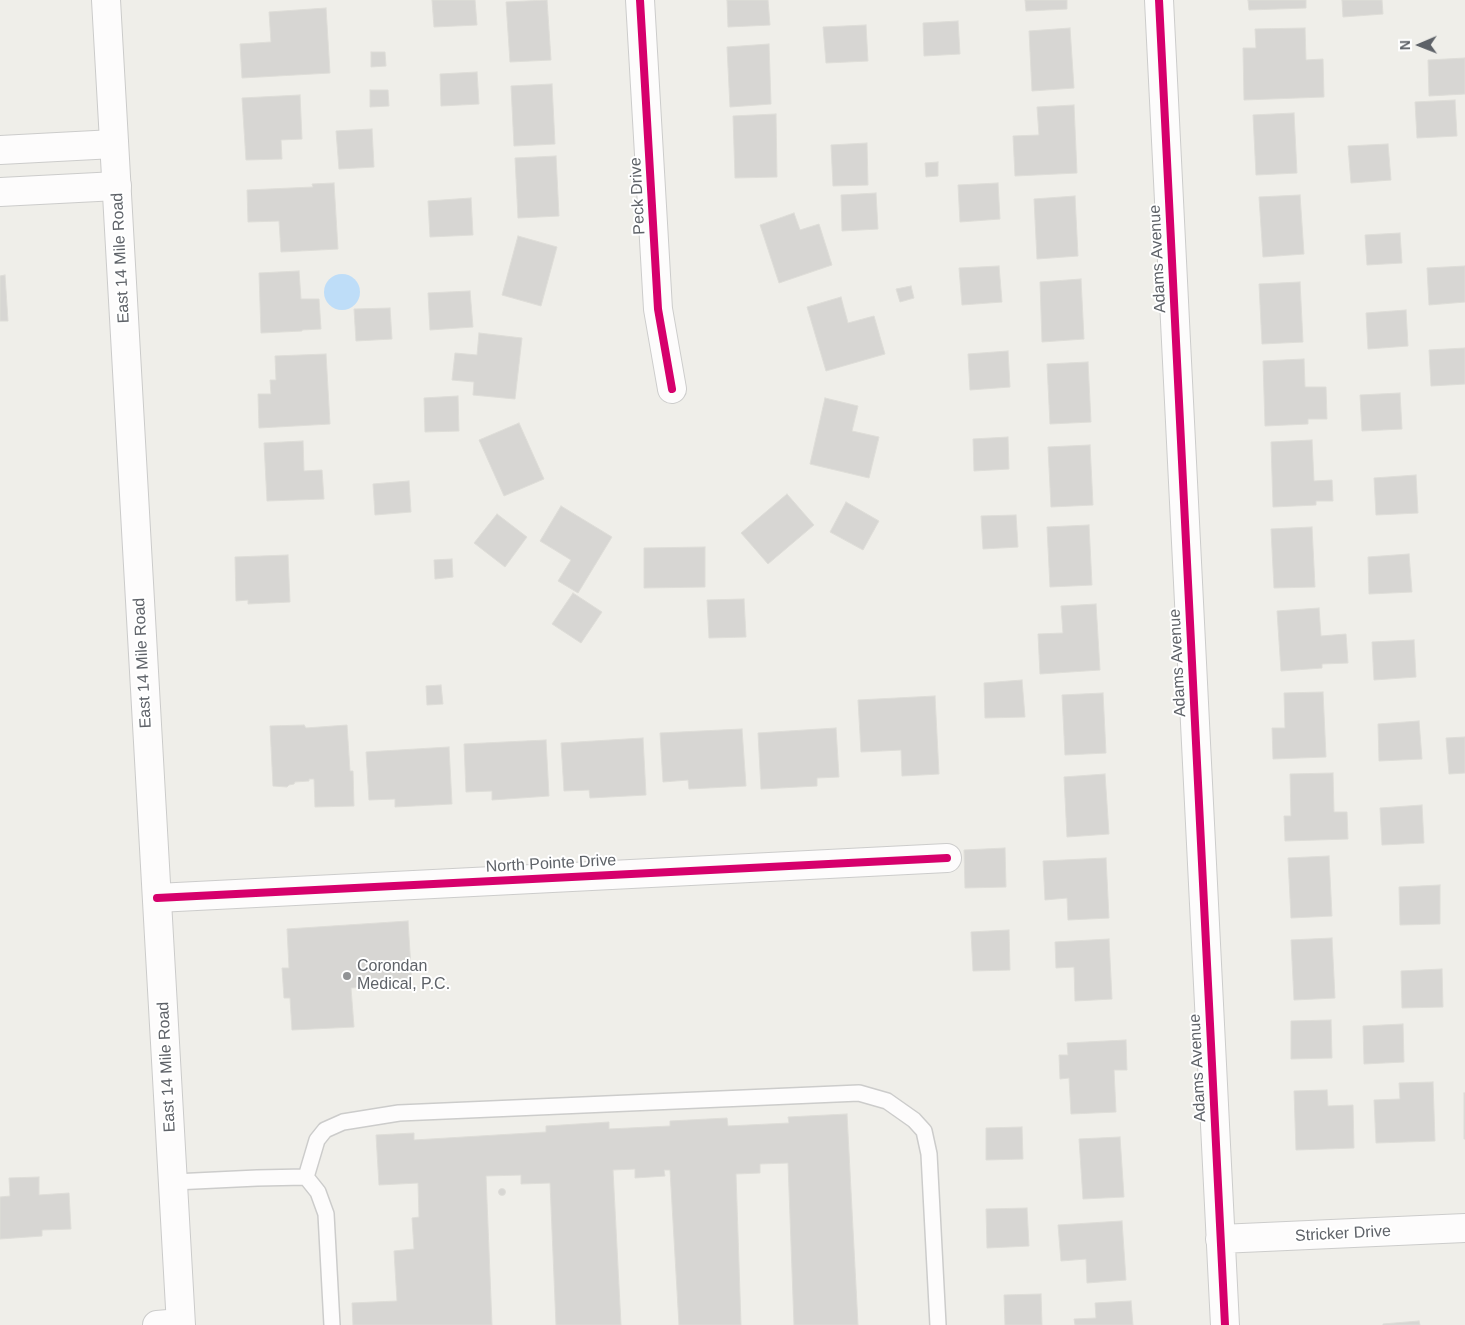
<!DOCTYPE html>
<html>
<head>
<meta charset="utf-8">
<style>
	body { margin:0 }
	#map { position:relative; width:1465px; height:1325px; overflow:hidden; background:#efeee9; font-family:Arial,sans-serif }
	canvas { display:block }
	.north { position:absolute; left:1395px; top:20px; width:50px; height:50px; -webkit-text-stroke:4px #fff; paint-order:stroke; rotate:269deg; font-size:14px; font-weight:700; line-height:20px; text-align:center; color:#5e6268 }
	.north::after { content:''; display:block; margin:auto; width:18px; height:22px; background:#5e6268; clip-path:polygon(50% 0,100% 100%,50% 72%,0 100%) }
</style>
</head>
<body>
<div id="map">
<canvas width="1465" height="1325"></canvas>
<div class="north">N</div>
</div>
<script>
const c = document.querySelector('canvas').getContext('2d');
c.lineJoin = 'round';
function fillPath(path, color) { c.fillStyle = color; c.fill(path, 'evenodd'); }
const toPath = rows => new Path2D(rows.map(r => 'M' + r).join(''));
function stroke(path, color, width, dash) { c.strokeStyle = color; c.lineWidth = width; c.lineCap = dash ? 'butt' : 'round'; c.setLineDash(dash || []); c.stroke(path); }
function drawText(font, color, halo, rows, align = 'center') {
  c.font = font + ' Arial,sans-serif'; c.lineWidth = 4; c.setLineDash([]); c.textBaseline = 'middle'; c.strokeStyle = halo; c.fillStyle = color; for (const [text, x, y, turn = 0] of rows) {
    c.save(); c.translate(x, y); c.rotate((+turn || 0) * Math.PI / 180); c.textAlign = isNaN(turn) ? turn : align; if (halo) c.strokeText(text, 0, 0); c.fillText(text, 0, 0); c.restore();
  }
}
fillPath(toPath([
	'324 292a18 18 0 1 1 36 0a18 18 0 1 1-36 0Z'
]), '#beddf8');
const building = toPath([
	[432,0,475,0,477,25,434,27,432,0],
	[547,0,551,60,510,62,506,2,547,0],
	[727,0,768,0,770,25,728,27,727,0],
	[1025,0,1067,0,1067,9,1026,11,1025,0],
	[1248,0,1306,0,1306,8,1249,10,1248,0],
	[1342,0,1382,0,1383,14,1343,17,1342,0],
	[326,8,330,73,242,78,240,44,271,42,269,12,326,8],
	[958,21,960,54,924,56,923,23,958,21],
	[866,25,868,61,826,63,823,27,866,25],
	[1070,28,1074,88,1032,91,1029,31,1070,28],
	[1305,28,1306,60,1323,59,1324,97,1244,100,1243,48,1256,48,1255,29,1305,28],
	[769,44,771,104,730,107,727,47,769,44],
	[371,52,385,52,386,66,371,67,371,52],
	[1465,58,1465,94,1429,96,1428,60,1465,58],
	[477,72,479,104,441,106,440,74,477,72],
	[552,84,555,144,514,146,511,86,552,84],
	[370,90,388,90,389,106,370,107,370,90],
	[300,95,302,139,281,140,282,159,246,160,242,98,300,95],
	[1455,100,1457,136,1417,138,1415,102,1455,100],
	[1074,105,1077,173,1015,176,1013,136,1039,135,1037,107,1074,105],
	[1294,113,1297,173,1256,175,1253,115,1294,113],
	[776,114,777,177,735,178,733,116,776,114],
	[372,129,374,167,339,169,336,131,372,129],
	[867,143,868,185,833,186,831,145,867,143],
	[1388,144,1391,180,1351,183,1348,146,1388,144],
	[556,156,559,216,518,218,515,158,556,156],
	[938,162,938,176,926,177,925,163,938,162],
	[334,183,338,249,281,252,279,221,248,222,247,190,313,187,312,184,334,183],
	[998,183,1000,219,960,222,958,185,998,183],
	[876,193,878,229,842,231,841,195,876,193],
	[1300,195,1304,254,1263,257,1259,197,1300,195],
	[1075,196,1078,256,1037,259,1034,199,1075,196],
	[471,198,473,235,430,237,428,201,471,198],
	[794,213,800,230,819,224,832,265,779,283,760,225,794,213],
	[1400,233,1402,263,1367,265,1365,235,1400,233],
	[518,236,557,247,541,306,502,295,518,236],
	[999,266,1002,302,962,305,959,268,999,266],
	[1465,266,1465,302,1429,305,1427,268,1465,266],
	[299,271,301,299,319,299,321,329,302,330,302,331,261,333,259,273,299,271],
	[5,275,8,321,0,321,0,276,5,275],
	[1081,279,1084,339,1042,342,1040,282,1081,279],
	[1300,282,1303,342,1262,344,1259,284,1300,282],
	[911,286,914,298,900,302,896,289,911,286],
	[470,291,473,327,430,330,428,293,470,291],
	[841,297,848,323,874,316,885,354,826,371,807,307,841,297],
	[390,308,392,339,356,341,354,309,390,308],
	[1406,310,1408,346,1368,349,1366,313,1406,310],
	[479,333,522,338,515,399,473,395,474,382,452,380,455,353,477,355,479,333],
	[1465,348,1465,384,1431,386,1429,350,1465,348],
	[1008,351,1010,387,970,390,968,354,1008,351],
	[326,354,330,424,259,428,258,394,271,394,270,380,276,380,275,356,326,354],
	[1304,359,1305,387,1326,387,1327,419,1308,419,1308,424,1265,426,1263,361,1304,359],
	[1088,362,1091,422,1050,424,1047,364,1088,362],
	[1400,393,1402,429,1362,431,1360,395,1400,393],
	[458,396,459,431,425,432,424,398,458,396],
	[825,398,858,406,852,431,879,437,869,478,810,464,825,398],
	[519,423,544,479,504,496,479,440,519,423],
	[1008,437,1009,469,974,471,973,439,1008,437],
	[1312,440,1314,481,1332,480,1333,501,1316,501,1316,505,1273,507,1271,442,1312,440],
	[303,441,304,471,322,470,324,499,267,501,264,443,303,441],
	[1090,445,1093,505,1051,507,1048,447,1090,445],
	[1416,475,1418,513,1376,515,1374,478,1416,475],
	[409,481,411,512,375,515,373,484,409,481],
	[787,494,814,525,768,564,741,533,787,494],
	[846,502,879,521,863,550,830,532,846,502],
	[561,506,612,537,578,593,558,581,571,560,540,541,561,506],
	[497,514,527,537,505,567,474,543,497,514],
	[1016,515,1018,547,983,549,981,516,1016,515],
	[1089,525,1092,585,1050,587,1047,527,1089,525],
	[1312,527,1315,587,1274,588,1271,529,1312,527],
	[705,547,705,587,644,588,644,548,705,547],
	[1409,554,1412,592,1369,594,1368,557,1409,554],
	[288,555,290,602,248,604,248,600,236,601,235,557,288,555],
	[452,559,453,577,435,579,434,560,452,559],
	[573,593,602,612,581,643,552,624,573,593],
	[744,599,746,637,709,638,707,600,744,599],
	[1096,604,1100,670,1040,674,1038,634,1063,633,1061,606,1096,604],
	[1319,608,1321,636,1346,634,1348,663,1322,664,1322,668,1281,671,1277,611,1319,608],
	[1414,640,1416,677,1374,680,1372,642,1414,640],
	[1022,680,1025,717,985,718,984,683,1022,680],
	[441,685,443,704,427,705,426,686,441,685],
	[1323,692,1326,757,1273,759,1272,728,1285,728,1284,693,1323,692],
	[1103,693,1106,753,1065,755,1062,695,1103,693],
	[935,696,939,774,902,776,901,750,861,752,858,700,935,696],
	[1419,721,1422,759,1379,761,1378,724,1419,721],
	[304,725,306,728,347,725,350,771,353,771,354,806,315,807,314,779,309,779,309,781,295,782,294,784,289,785,287,787,273,786,270,726,304,725],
	[836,728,839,777,817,778,817,786,761,789,758,733,836,728],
	[742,729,746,786,689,789,688,780,663,782,660,733,742,729],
	[1465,737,1465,773,1449,774,1446,738,1465,737],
	[643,738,646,795,590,798,589,790,564,791,561,743,643,738],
	[546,740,549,796,492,800,492,791,466,792,464,744,546,740],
	[449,747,452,804,395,807,395,799,369,800,366,752,449,747],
	[1333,773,1334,812,1347,812,1348,839,1285,841,1284,816,1291,816,1290,774,1333,773],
	[1105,774,1109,834,1067,837,1064,777,1105,774],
	[1422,805,1424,843,1382,845,1380,808,1422,805],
	[1005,848,1006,887,965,888,964,850,1005,848],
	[1329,856,1332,916,1291,918,1288,858,1329,856],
	[1106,858,1109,918,1068,920,1067,898,1045,900,1043,861,1106,858],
	[1440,885,1440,924,1400,925,1399,887,1440,885],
	[408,921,412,984,351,988,354,1027,292,1030,290,998,284,998,282,968,289,968,287,929,408,921],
	[1009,930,1010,970,973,971,971,932,1009,930],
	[1332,938,1335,998,1294,1000,1291,940,1332,938],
	[1109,939,1112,999,1075,1001,1074,967,1056,968,1055,942,1109,939],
	[1442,969,1443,1007,1402,1008,1401,971,1442,969],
	[1331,1020,1332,1058,1291,1059,1291,1021,1331,1020],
	[1403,1024,1404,1062,1364,1064,1363,1026,1403,1024],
	[1126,1040,1127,1070,1114,1070,1116,1112,1071,1114,1069,1078,1060,1079,1059,1055,1068,1055,1067,1043,1126,1040],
	[1433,1082,1435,1141,1376,1143,1374,1100,1400,1099,1399,1083,1433,1082],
	[1327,1090,1328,1106,1353,1105,1354,1148,1296,1150,1294,1091,1327,1090],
	[1464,1093,1465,1093,1465,1139,1464,1139,1464,1093],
	[847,1114,858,1325,794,1325,788,1163,760,1164,760,1173,736,1174,741,1325,679,1325,670,1170,664,1170,665,1176,635,1178,635,1169,613,1170,621,1325,556,1325,550,1183,521,1184,521,1175,486,1176,492,1325,353,1325,352,1303,397,1301,394,1251,414,1249,412,1218,419,1217,418,1183,379,1185,376,1135,414,1133,414,1140,546,1132,546,1126,609,1122,609,1129,670,1126,670,1121,727,1118,728,1126,789,1123,788,1117,847,1114],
	[1022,1127,1023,1159,986,1160,986,1128,1022,1127],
	[1120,1137,1124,1197,1083,1199,1079,1139,1120,1137],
	[39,1177,39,1195,69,1193,71,1229,42,1230,42,1236,0,1239,0,1197,10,1196,9,1178,39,1177],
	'498.5 1192a3.5 3.5 0 1 1 7 0a3.5 3.5 0 1 1-7 0Z',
	[1027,1208,1029,1246,987,1248,986,1209,1027,1208],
	[1122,1221,1126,1280,1087,1283,1086,1259,1061,1261,1058,1225,1122,1221],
	[1041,1294,1042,1325,1005,1325,1004,1295,1041,1294],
	[1131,1301,1133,1325,1075,1325,1074,1319,1096,1318,1095,1303,1131,1301],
	[1419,1321,1420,1325,1383,1325,1383,1324,1419,1321]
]);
fillPath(building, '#d7d6d3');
stroke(building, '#deddd8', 1);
const service = toPath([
	[174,1182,257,1178,306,1177],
	[332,1325,326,1214,318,1192,306,1177,317,1140,325,1130,343,1122,399,1113,859,1093,887,1101,914,1120,924,1131,929,1154,938,1325]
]);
const minor = toPath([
	[640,0,658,309,672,389],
	[1159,0,1225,1325],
	[0,150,114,144],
	[0,192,117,186],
	[157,898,947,858],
	[1220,1239,1465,1228],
	[157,1325,180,1323]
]);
const secondary = toPath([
	[106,0,181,1325]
]);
stroke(service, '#cccccb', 18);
stroke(minor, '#cccccb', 30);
stroke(secondary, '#cbcbca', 30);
stroke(service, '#fdfcfc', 15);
stroke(minor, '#fdfcfc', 28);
stroke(secondary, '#fdfcfc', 28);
stroke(toPath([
	[640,0,658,309,672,389],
	[1159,0,1225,1325],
	[157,898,947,858]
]), '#d6006c', 8);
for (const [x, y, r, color] of [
	[347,976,5,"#919395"]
]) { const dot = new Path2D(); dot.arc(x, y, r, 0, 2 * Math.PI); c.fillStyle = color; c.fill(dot); stroke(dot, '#fff', 2); }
drawText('16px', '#5e6268', '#fff', [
	["Peck Drive",638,196,-93],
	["East 14 Mile Road",121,258,-93],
	["Adams Avenue",1158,259,-93],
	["East 14 Mile Road",143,663,-93],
	["Adams Avenue",1178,663,-93],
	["North Pointe Drive",551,864,-3],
	["East 14 Mile Road",167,1067,-93],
	["Adams Avenue",1198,1068,-93],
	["Stricker Drive",1343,1234,-3]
]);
drawText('16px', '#5e6268', '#fff', [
	["Corondan",357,967],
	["Medical, P.C.",357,985]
], 'left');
</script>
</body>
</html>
